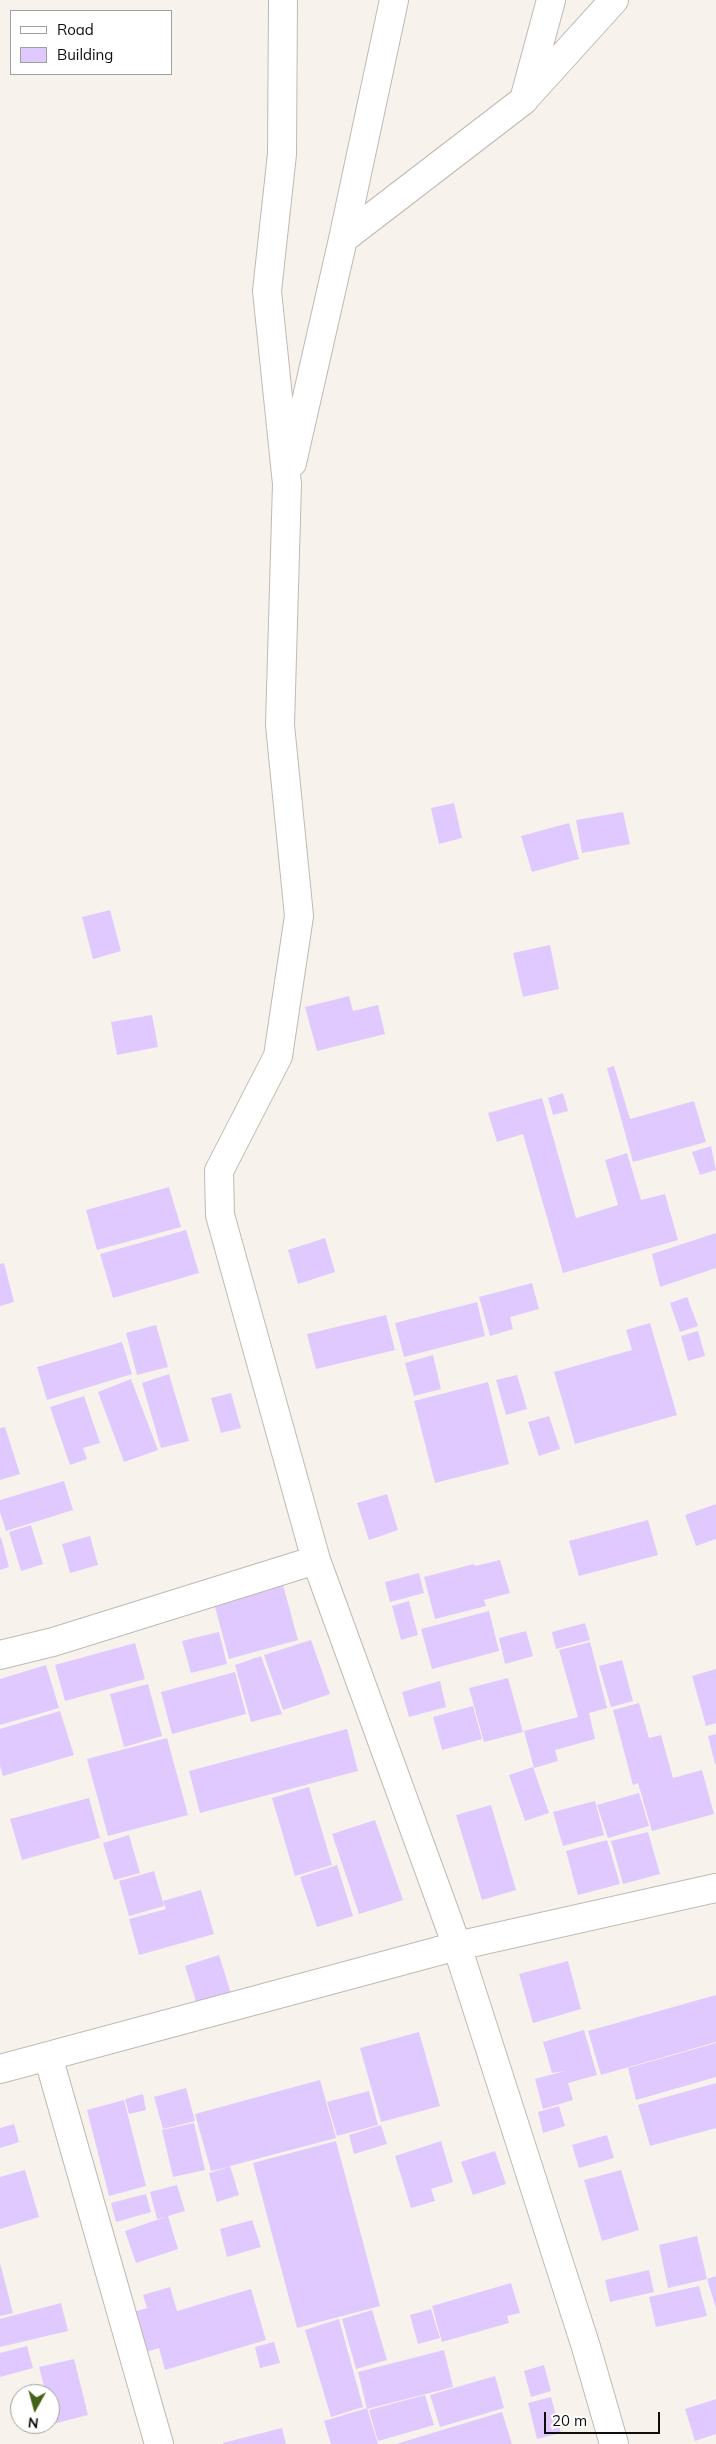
<!DOCTYPE html>
<html>
<head>
<meta charset="utf-8">
<style>
	body { margin:0 }
	#map { position:relative; width:716px; height:2444px; overflow:hidden; background:#f8f2ec; font-family:Mulish,sans-serif }
	canvas { display:block }
	.legend { position:absolute; left:10px; top:10px; width:162px; height:65px; box-sizing:border-box; background:#fff; border:1px solid #9f9f9e; margin:0; padding:6px 9px; list-style:none; font-size:15px; color:#100e0c }
	.legend li { display:flex; align-items:center; gap:10px; height:25px }
	.legend b { width:25px; border:1px solid #9f9f9e }
	.north { position:absolute; left:10px; top:2384px; width:50px; height:50px; box-sizing:border-box; background:#fff; border:1px solid #9f9f9e; border-radius:50%; rotate:187deg; font-size:14px; font-weight:700; line-height:20px; text-align:center; color:#100e0c }
	.north::after { content:''; display:block; margin:auto; width:18px; height:22px; background:#446317; clip-path:polygon(50% 0,100% 100%,50% 72%,0 100%) }
	.scale { position:absolute; left:544px; top:2412px; width:116px; height:22px; box-sizing:border-box; border:2px solid #100e0c; border-top:0; padding-left:6px; font-size:15px; line-height:18px; white-space:nowrap; color:#100e0c; -webkit-text-stroke:4px #fff; paint-order:stroke }
</style>
</head>
<body>
<div id="map">
<canvas width="716" height="2444"></canvas>
<ul class="legend">
<li><b style="height:6px;background:#fff"></b>Road</li>
<li><b style="height:14px;background:#e0c9fe"></b>Building</li>
</ul>
<div class="north">N</div>
<div class="scale">20 m</div>
</div>
<script>
const c = document.querySelector('canvas').getContext('2d');
c.lineJoin = 'round';
function fillPath(path, color) { c.fillStyle = color; c.fill(path, 'evenodd'); }
const toPath = rows => new Path2D(rows.map(r => 'M' + r).join(''));
function stroke(path, color, width, dash) { c.strokeStyle = color; c.lineWidth = width; c.lineCap = dash ? 'butt' : 'round'; c.setLineDash(dash || []); c.stroke(path); }
fillPath(toPath([
	[454,803,462,838,439,844,431,808],
	[623,812,630,844,582,853,576,820],
	[569,823,579,859,532,872,521,836],
	[110,910,121,951,93,959,82,917],
	[550,945,559,989,523,997,513,953],
	[349,996,353,1011,378,1005,385,1034,317,1051,305,1007],
	[152,1015,158,1047,117,1055,111,1022],
	[614,1066,630,1119,694,1101,706,1142,633,1162,607,1068],
	[563,1093,568,1111,553,1115,548,1098],
	[542,1098,576,1218,618,1205,605,1160,627,1153,641,1200,665,1194,678,1240,563,1273,523,1134,497,1142,488,1113],
	[711,1146,716,1170,700,1175,692,1152],
	[169,1187,181,1227,97,1250,86,1210],
	[186,1230,199,1273,113,1298,100,1254],
	[716,1233,716,1268,660,1287,652,1254],
	[325,1238,335,1272,298,1284,288,1250],
	[4,1263,14,1302,0,1306,0,1264],
	[532,1283,539,1309,510,1317,513,1329,490,1336,479,1297],
	[687,1297,698,1326,680,1332,670,1303],
	[477,1302,485,1336,404,1357,395,1323],
	[386,1315,395,1350,316,1369,307,1334],
	[650,1323,677,1415,575,1444,554,1372,632,1350,626,1330],
	[156,1325,168,1367,137,1375,126,1333],
	[698,1331,705,1356,688,1361,681,1336],
	[122,1342,132,1374,47,1400,37,1367],
	[433,1355,441,1389,414,1396,405,1363],
	[169,1374,189,1441,161,1448,142,1383],
	[517,1375,527,1409,506,1415,496,1380],
	[131,1379,158,1450,124,1462,98,1392],
	[488,1382,509,1464,435,1483,414,1401],
	[231,1393,241,1428,221,1433,211,1398],
	[84,1396,100,1443,83,1448,87,1459,70,1465,50,1407],
	[549,1416,560,1449,539,1456,528,1422],
	[5,1427,20,1474,0,1480,0,1428],
	[64,1481,73,1510,6,1531,0,1512,0,1500],
	[387,1494,398,1530,369,1540,357,1503],
	[716,1504,716,1539,696,1546,685,1515],
	[648,1520,658,1555,579,1576,569,1541],
	[31,1525,43,1564,21,1571,9,1532],
	[90,1536,98,1565,70,1573,62,1544],
	[1,1537,9,1567,0,1570,0,1538],
	[500,1560,510,1593,484,1600,486,1606,435,1619,424,1577,474,1564,475,1566],
	[419,1573,424,1593,390,1602,385,1582],
	[283,1585,298,1640,229,1659,214,1603],
	[409,1601,418,1635,401,1640,392,1606],
	[489,1611,499,1651,432,1669,421,1629],
	[585,1623,590,1640,556,1649,552,1632],
	[526,1631,533,1656,505,1664,499,1638],
	[219,1632,227,1664,191,1673,182,1641],
	[311,1640,330,1694,283,1710,264,1655],
	[590,1642,607,1708,589,1713,595,1739,555,1750,558,1761,534,1768,524,1731,578,1717,559,1650],
	[135,1643,145,1679,65,1701,55,1665],
	[261,1656,282,1714,251,1722,235,1665],
	[622,1660,633,1701,611,1707,599,1666],
	[46,1665,59,1708,0,1725,0,1679],
	[716,1669,716,1723,706,1726,692,1676],
	[235,1672,246,1714,172,1734,161,1692],
	[508,1678,523,1732,484,1742,469,1688],
	[440,1681,446,1707,409,1717,402,1692],
	[148,1684,162,1736,124,1747,110,1694],
	[639,1703,649,1738,661,1735,673,1778,702,1770,714,1814,652,1831,638,1783,633,1785,613,1710],
	[473,1706,482,1739,442,1750,433,1717],
	[60,1711,74,1755,3,1776,0,1766,0,1729],
	[347,1729,358,1771,200,1813,189,1771],
	[716,1734,716,1764,715,1764,708,1736],
	[167,1738,188,1815,108,1836,87,1759],
	[533,1767,549,1813,525,1821,509,1775],
	[309,1787,332,1865,295,1876,272,1798],
	[639,1793,649,1826,608,1838,597,1805],
	[89,1798,100,1838,22,1860,10,1819],
	[595,1801,604,1835,563,1846,553,1812],
	[491,1805,516,1890,482,1900,456,1815],
	[375,1820,403,1900,359,1914,332,1834],
	[648,1832,660,1874,623,1884,611,1841],
	[129,1835,140,1873,114,1880,103,1843],
	[607,1840,620,1884,578,1895,566,1851],
	[337,1865,353,1916,317,1927,300,1877],
	[154,1871,164,1906,129,1916,119,1881],
	[201,1890,214,1934,139,1955,129,1919,166,1909,163,1901],
	[219,1955,233,2000,199,2011,185,1966],
	[568,1961,581,2009,533,2023,519,1974],
	[716,1995,716,2042,601,2075,588,2031],
	[584,2030,597,2075,568,2083,573,2100,543,2109,535,2079,565,2071,552,2073,543,2042],
	[419,2032,440,2106,381,2122,360,2048],
	[716,2043,716,2077,636,2100,628,2068],
	[320,2080,336,2138,230,2166,239,2195,217,2202,209,2173,229,2167,211,2171,195,2114],
	[716,2083,716,2128,650,2146,638,2105],
	[186,2088,195,2121,163,2129,154,2097],
	[369,2091,378,2125,337,2136,327,2102],
	[143,2094,146,2110,129,2114,125,2099],
	[124,2100,146,2186,109,2196,87,2110],
	[559,2106,565,2126,543,2133,538,2112],
	[194,2123,205,2170,173,2177,162,2130],
	[14,2124,19,2142,0,2148,0,2128],
	[381,2125,387,2144,354,2154,349,2135],
	[607,2135,614,2158,579,2168,572,2145],
	[336,2141,380,2306,297,2328,253,2163],
	[441,2141,453,2182,431,2189,435,2201,411,2208,395,2156],
	[495,2151,506,2184,473,2195,461,2162],
	[25,2170,39,2217,0,2229,0,2177],
	[621,2170,639,2230,602,2241,584,2180],
	[177,2185,185,2211,168,2216,178,2249,136,2263,125,2231,165,2217,157,2219,150,2192],
	[146,2194,151,2212,116,2222,111,2203],
	[252,2220,261,2247,227,2257,220,2229],
	[697,2236,707,2279,668,2288,659,2245],
	[0,2263,13,2313,0,2316],
	[649,2270,654,2292,610,2302,605,2280],
	[716,2276,716,2308,707,2279],
	[511,2283,520,2313,507,2316,509,2323,442,2342,432,2306],
	[699,2286,707,2316,656,2327,649,2297],
	[170,2287,177,2311,251,2289,266,2340,165,2370,159,2348,146,2352,134,2312,147,2308,143,2295],
	[61,2303,68,2331,0,2347,0,2319],
	[431,2309,440,2338,418,2344,410,2315],
	[372,2310,387,2360,356,2369,342,2319],
	[339,2319,363,2407,331,2417,305,2330],
	[274,2342,280,2363,260,2368,255,2347],
	[27,2346,33,2368,0,2377,0,2353],
	[444,2350,453,2387,367,2409,358,2372],
	[74,2359,88,2415,53,2424,50,2411,50,2394,46,2394,39,2367],
	[544,2365,551,2391,531,2397,524,2371],
	[495,2376,504,2408,440,2427,430,2395],
	[425,2395,434,2425,378,2441,369,2410],
	[551,2397,561,2433,537,2439,528,2403],
	[716,2399,716,2434,695,2441,685,2409],
	[367,2408,378,2444,331,2444,324,2421],
	[502,2412,512,2444,396,2444],
	[282,2428,286,2444,223,2444,223,2443]
]), '#e0c9fe');
const minor = toPath([
	[283,0,282,154,267,291,287,484,280,725,299,916,278,1056,219,1171,220,1215,316,1560,457,1946,586,2347,614,2444],
	[528,95,614,0],
	[343,239,524,100,551,0],
	[292,463,343,239,394,0],
	[0,1655,53,1642,316,1560],
	[48,2056,159,2444],
	[0,2069,457,1946,716,1888]
]);
stroke(minor, '#c0b9b4', 30);
stroke(minor, '#fff', 28);
</script>
</body>
</html>
